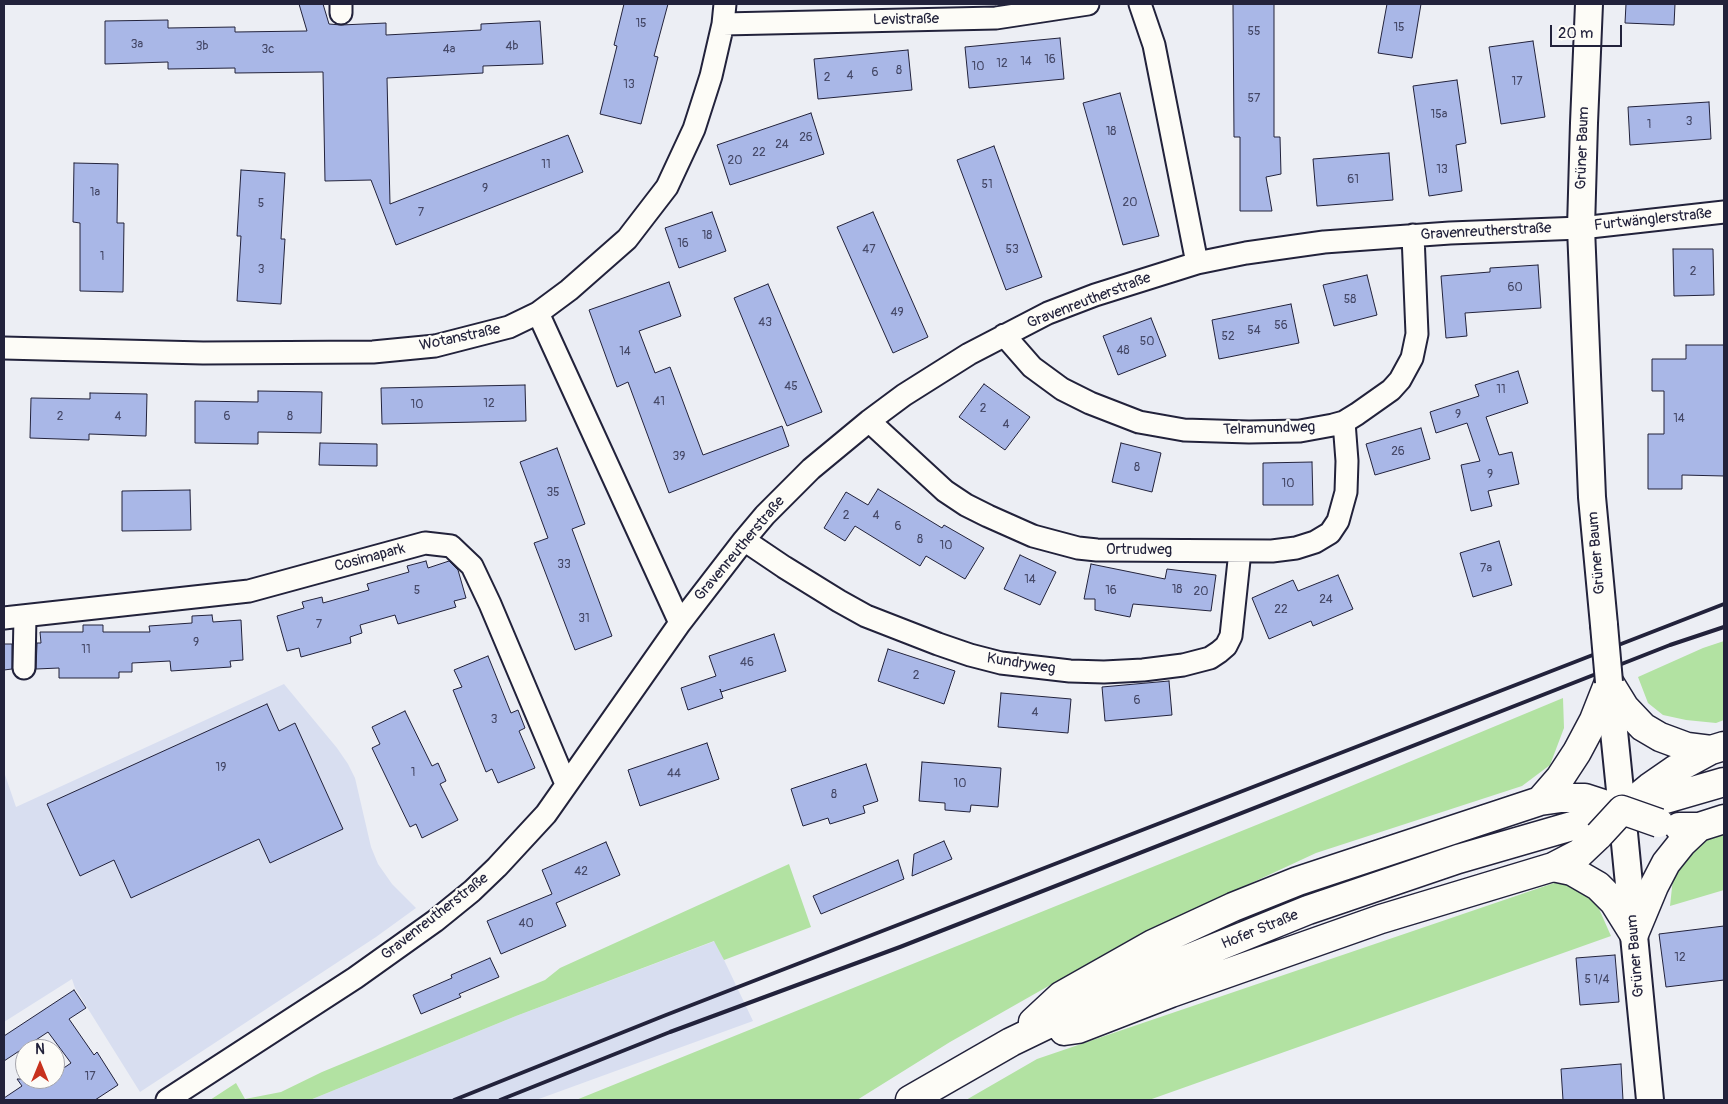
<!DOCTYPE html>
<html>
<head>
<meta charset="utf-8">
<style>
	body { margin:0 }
	#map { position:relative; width:1728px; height:1104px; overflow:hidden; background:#eceef4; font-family:Pangolin,sans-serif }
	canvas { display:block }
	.frame { position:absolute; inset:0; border:5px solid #22223b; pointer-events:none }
	.north { position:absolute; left:15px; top:1039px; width:50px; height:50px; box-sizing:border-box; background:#fdfcf7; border:1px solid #a5a5ac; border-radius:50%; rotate:0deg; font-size:14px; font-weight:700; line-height:20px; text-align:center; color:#22223b }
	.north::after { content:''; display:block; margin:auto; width:18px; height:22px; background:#c8321e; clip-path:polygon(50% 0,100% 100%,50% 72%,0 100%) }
	.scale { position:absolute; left:1550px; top:25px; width:72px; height:22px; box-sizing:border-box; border:2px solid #22223b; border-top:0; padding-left:6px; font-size:15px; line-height:18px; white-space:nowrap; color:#22223b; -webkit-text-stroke:4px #fdfcf7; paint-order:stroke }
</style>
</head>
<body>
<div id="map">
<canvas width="1728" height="1104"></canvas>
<div class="frame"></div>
<div class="north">N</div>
<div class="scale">20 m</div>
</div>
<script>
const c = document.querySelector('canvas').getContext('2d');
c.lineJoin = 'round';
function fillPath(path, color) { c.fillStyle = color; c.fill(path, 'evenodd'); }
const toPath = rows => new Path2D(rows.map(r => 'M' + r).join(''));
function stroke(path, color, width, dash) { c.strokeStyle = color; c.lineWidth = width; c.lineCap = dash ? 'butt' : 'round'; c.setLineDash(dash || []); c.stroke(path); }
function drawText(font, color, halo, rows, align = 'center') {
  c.font = font + ' Pangolin,sans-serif'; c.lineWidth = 4.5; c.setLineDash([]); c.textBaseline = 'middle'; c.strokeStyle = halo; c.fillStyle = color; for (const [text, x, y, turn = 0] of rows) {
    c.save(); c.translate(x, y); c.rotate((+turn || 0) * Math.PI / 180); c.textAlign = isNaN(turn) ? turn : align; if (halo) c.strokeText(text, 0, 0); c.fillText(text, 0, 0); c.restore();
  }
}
fillPath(toPath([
	[284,684,337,748,348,764,355,778,371,847,378,864,392,884,416,908,376,937,140,1092,75,988,72,979,4,1022,4,772,16,807],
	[715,941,753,1021,536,1100,310,1100,516,1016]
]), '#d8def0');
fillPath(toPath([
	[1724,641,1724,720,1716,723,1686,720,1663,715,1648,703,1638,677,1703,648],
	[1563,698,1564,728,1550,765,1522,786,1316,853,1133,938,950,1042,857,1100,576,1100,1291,811],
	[1724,832,1724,890,1670,906,1673,878,1687,852,1707,837],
	[789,864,811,927,724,960,714,941,516,1016,310,1100,210,1100,236,1083,245,1099,281,1092,322,1072,545,980,560,968],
	[1554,883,1576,886,1596,902,1611,936,1149,1100,966,1100,1037,1059]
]), '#b2e2a2');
const building = toPath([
	[299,4,323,4,329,24,341,25,386,23,386,35,481,30,481,24,540,21,543,64,483,66,483,73,387,78,390,204,568,135,583,172,396,245,371,180,325,181,323,72,235,73,235,68,168,69,168,62,105,64,105,21,168,20,168,28,235,27,235,32,307,31,299,4],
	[624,4,668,4,654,56,658,57,641,124,600,114,617,46,614,45,624,4],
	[1233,4,1274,4,1274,137,1280,137,1281,174,1266,177,1272,211,1240,211,1240,137,1234,137,1233,4],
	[1387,4,1421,4,1412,58,1378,53,1387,4],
	[1626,4,1675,4,1674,25,1625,23,1626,4],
	[1060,38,1064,79,969,88,965,47,1060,38],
	[1533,41,1545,117,1501,124,1489,47,1533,41],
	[908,50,912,90,818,99,814,59,908,50],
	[1457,80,1466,143,1456,145,1462,191,1429,196,1413,86,1457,80],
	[1120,93,1159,236,1123,245,1083,103,1120,93],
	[1709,102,1711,139,1630,145,1628,107,1709,102],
	[811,113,824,154,730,185,717,145,811,113],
	[994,146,1042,277,1006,290,957,160,994,146],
	[1389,153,1393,200,1317,206,1313,159,1389,153],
	[74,163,118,164,117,223,124,223,123,292,80,291,80,223,73,222,74,163],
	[241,170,285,173,281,239,285,239,281,304,237,301,241,236,237,236,241,170],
	[712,212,726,251,679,268,665,228,712,212],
	[873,212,928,337,893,353,837,227,873,212],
	[1673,249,1713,249,1714,295,1674,296,1673,249],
	[1538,265,1541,308,1465,313,1467,336,1446,338,1441,276,1490,272,1490,268,1538,265],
	[1367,275,1377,315,1334,326,1323,285,1367,275],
	[669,282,681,316,639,331,655,373,670,367,703,455,782,426,789,446,669,493,628,382,617,387,589,310,669,282],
	[768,284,822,412,787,426,734,298,768,284],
	[1291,304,1299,343,1219,359,1212,320,1291,304],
	[1151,318,1166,356,1118,375,1103,336,1151,318],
	[1686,345,1724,345,1724,476,1682,475,1682,489,1648,489,1648,434,1664,434,1664,391,1652,391,1652,359,1686,359,1686,345],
	[1518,371,1528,403,1486,417,1499,455,1512,452,1519,484,1488,491,1492,506,1471,511,1461,465,1480,461,1467,423,1436,433,1430,412,1479,396,1475,385,1518,371],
	[984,384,1030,417,1005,450,959,417,984,384],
	[525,385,526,421,382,424,381,388,525,385],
	[258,391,322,392,321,433,258,432,258,444,195,443,195,401,258,402,258,391],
	[90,393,147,394,146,436,89,434,89,440,30,438,31,398,90,399,90,393],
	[1421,428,1430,459,1375,475,1366,444,1421,428],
	[320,443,377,444,377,466,319,465,320,443],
	[1121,443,1161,453,1152,492,1112,482,1121,443],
	[557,448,585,524,572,529,612,636,575,650,534,543,548,538,520,462,557,448],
	[1312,462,1313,505,1263,505,1263,463,1312,462],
	[878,489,942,528,944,525,984,548,965,579,926,556,920,566,855,526,845,541,824,528,846,492,868,505,878,489],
	[190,490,191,530,122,531,122,491,190,490],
	[1499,541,1512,585,1473,597,1460,553,1499,541],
	[1020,555,1056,572,1040,605,1004,589,1020,555],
	[426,561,428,568,449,561,458,570,466,598,454,601,456,607,398,624,395,615,360,625,362,633,350,637,351,643,301,657,299,648,287,651,277,616,304,608,302,602,322,597,323,603,369,590,367,584,409,572,407,566,426,561],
	[1091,564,1165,579,1167,569,1216,575,1211,611,1133,604,1130,617,1095,610,1095,599,1084,599,1091,564],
	[1338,575,1353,609,1313,626,1311,621,1269,639,1252,598,1293,580,1298,591,1338,575],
	[212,615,213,622,241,620,243,660,230,661,231,667,171,671,170,661,132,663,132,672,119,672,119,678,59,678,59,668,36,669,37,643,41,643,40,632,83,632,83,625,103,625,103,632,150,632,149,626,192,623,192,616,212,615],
	[774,634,786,671,721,692,720,689,723,698,688,710,681,688,716,676,709,656,774,634],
	[4,644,12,644,12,669,4,670,4,644],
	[888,649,955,671,944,704,878,681,888,649],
	[488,656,511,713,518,710,525,728,519,731,535,768,498,783,492,769,486,772,453,690,462,687,454,670,488,656],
	[1169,681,1172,715,1105,721,1102,687,1169,681],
	[1001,693,1071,699,1068,733,998,727,1001,693],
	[267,704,279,731,295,723,343,829,270,863,259,839,131,898,114,860,80,876,47,804,267,704],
	[405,711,432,766,438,763,446,781,440,784,458,820,422,838,416,824,410,827,372,748,380,744,372,727,405,711],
	[707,743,719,779,640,806,628,770,707,743],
	[922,762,1001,768,998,807,971,805,970,812,945,810,945,803,919,801,922,762],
	[866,764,878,801,863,806,865,813,830,824,828,818,803,826,791,789,866,764],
	[944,841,952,859,912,876,914,854,944,841],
	[606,842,620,875,556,903,566,926,501,954,487,921,552,894,542,870,606,842],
	[898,860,904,879,821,914,813,896,898,860],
	[1724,926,1724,980,1666,987,1659,934,1724,926],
	[1615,955,1619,1002,1580,1005,1576,958,1615,955],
	[490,958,499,977,459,994,461,997,421,1014,413,995,452,978,451,975,490,958],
	[74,990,86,1008,69,1019,94,1055,97,1052,118,1085,95,1100,4,1100,4,1098,22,1086,17,1079,55,1079,55,1074,71,1063,48,1032,4,1061,4,1036,74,990],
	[1621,1064,1623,1100,1563,1100,1561,1069,1621,1064]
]);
fillPath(building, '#a9b7e7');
stroke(building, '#22223b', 1);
const minor = toPath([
	[341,4,341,13],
	[1140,4,1154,45,1197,263],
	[723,24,996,18,1088,4],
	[538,313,680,623],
	[1004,335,1032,367,1062,389,1090,403,1139,422,1184,430,1249,432,1300,431,1333,425,1344,422,1357,414,1391,390,1400,380,1412,358,1417,334,1413,235],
	[4,348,203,353,373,352,435,346,509,327,538,313,569,290,627,239,667,187,694,129,711,76,723,24,725,4],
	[869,421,945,491,966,505,988,516,1033,536,1078,548,1097,550,1272,551,1296,548,1315,542,1330,533,1338,521,1346,492,1347,461,1344,422],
	[744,540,784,567,839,601,866,616,938,644,970,655,1001,663,1070,671,1104,672,1143,670,1183,665,1210,658,1219,652,1226,646,1231,636,1240,551],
	[4,618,249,591,425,543,451,546,472,566,490,604,566,784],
	[24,668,25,616],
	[167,1100,355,978,435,921,472,891,497,867,546,814,680,623,744,540,765,515,811,469,869,421,904,395,969,354,1048,313,1095,295,1197,263,1246,253,1324,242,1450,233,1581,228,1724,212]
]);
const tertiary = toPath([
	[1589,4,1584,123,1581,228,1592,497,1604,625],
	[1609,682,1622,810],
	[1624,833,1650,1100]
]);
const secondary = toPath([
	[1609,682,1625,708,1643,727,1660,737,1687,747,1711,750],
	[1540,801,1560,778,1577,752,1594,720,1609,682],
	[1679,827,1699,827,1724,819],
	[1553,867,1572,871,1598,886,1614,902,1634,934],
	[1634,934,1654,886,1666,863,1682,843,1699,827],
	[1033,1022,1061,996,1153,944,1233,907,1298,881,1540,801,1561,798,1585,798,1622,810,1650,787,1676,769,1711,750,1724,746],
	[1064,1031,1078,1029,1171,993,1381,919,1553,867,1580,853,1599,835],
	[910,1100,1011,1042,1073,1012,1163,969,1308,910,1458,859,1724,782]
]);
stroke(minor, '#22223b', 25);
stroke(tertiary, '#22223b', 30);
stroke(secondary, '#22223b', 31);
stroke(minor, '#fdfcf7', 21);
stroke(tertiary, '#fdfcf7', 26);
stroke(secondary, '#fdfcf7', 28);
stroke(toPath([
	[454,1100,666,1015,1724,604],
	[500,1100,670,1032,900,947,1670,645,1724,627]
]), '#22223b', 4);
const tertiaryBridge = toPath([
	[1604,625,1609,682]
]);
const secondaryBridge = toPath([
	[1599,835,1622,810,1659,823]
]);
stroke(tertiaryBridge, '#22223b', 30, []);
stroke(secondaryBridge, '#22223b', 31, []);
stroke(tertiaryBridge, '#fdfcf7', 26);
stroke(secondaryBridge, '#fdfcf7', 28);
drawText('12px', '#444766', null, [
	["15",641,24],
	["15",1399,28],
	["55",1254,32],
	["3a",137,45],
	["3b",202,47],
	["4b",512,47],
	["3c",268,50],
	["4a",449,50],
	["16",1050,60],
	["14",1026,62],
	["12",1002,64],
	["10",978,67],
	["8",899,71],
	["6",875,73],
	["4",850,76],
	["2",827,78],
	["17",1517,82],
	["13",629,85],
	["57",1254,99],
	["15a",1439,115],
	["3",1689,122],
	["1",1649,125],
	["18",1111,132],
	["26",806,138],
	["24",782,145],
	["22",759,153],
	["20",735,161],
	["11",546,165],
	["13",1442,170],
	["61",1353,180],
	["51",987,185],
	["9",485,189],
	["1a",95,193],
	["20",1130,203],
	["5",261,204],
	["7",421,213],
	["18",707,236],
	["16",683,244],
	["47",869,250],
	["53",1012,250],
	["1",102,257],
	["3",261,270],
	["2",1693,272],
	["60",1515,288],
	["58",1350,300],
	["49",897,313],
	["43",765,323],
	["56",1281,326],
	["54",1254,331],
	["52",1228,337],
	["50",1147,342],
	["48",1123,351],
	["14",625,352],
	["45",791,387],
	["11",1501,390],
	["41",659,402],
	["12",489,404],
	["10",417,405],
	["2",983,409],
	["9",1458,415],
	["2",60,417],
	["4",118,417],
	["6",227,417],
	["8",290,417],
	["14",1679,419],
	["4",1006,425],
	["26",1398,452],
	["39",679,457],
	["8",1137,468],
	["9",1490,475],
	["10",1288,484],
	["35",553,493],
	["2",846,516],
	["4",876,516],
	["6",898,527],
	["8",920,540],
	["10",946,546],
	["33",564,565],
	["7a",1486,569],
	["14",1030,580],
	["18",1177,590],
	["5",417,591],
	["16",1111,591],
	["20",1201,592],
	["24",1326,600],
	["22",1281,610],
	["31",584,619],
	["7",319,625],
	["9",196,643],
	["11",86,650],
	["46",747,663],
	["2",916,676],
	["6",1137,701],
	["4",1035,713],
	["3",494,720],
	["19",221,768],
	["1",413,773],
	["44",674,774],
	["10",960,784],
	["8",834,795],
	["42",581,872],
	["40",526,924],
	["12",1680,958],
	["5 1/4",1597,980],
	["17",90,1077]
]);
drawText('15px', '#22223b', '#fdfcf7', [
	["Levistraße",906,20,-1],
	["Grüner Baum",1583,148,-88],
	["Furtwänglerstraße",1653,220,-6],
	["Gravenreutherstraße",1486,232,-3],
	["Gravenreutherstraße",1089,301,-21],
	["Wotanstraße",460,338,-12],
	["Telramundweg",1269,429,-2],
	["Gravenreutherstraße",740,549,-50],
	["Ortrudweg",1139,550],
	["Grüner Baum",1597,553,-95],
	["Cosimapark",370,558,-15],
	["Kundryweg",1021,664,9],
	["Gravenreutherstraße",435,917,-38],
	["Hofer Straße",1260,930,-22],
	["Grüner Baum",1636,956,-95]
]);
</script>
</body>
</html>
